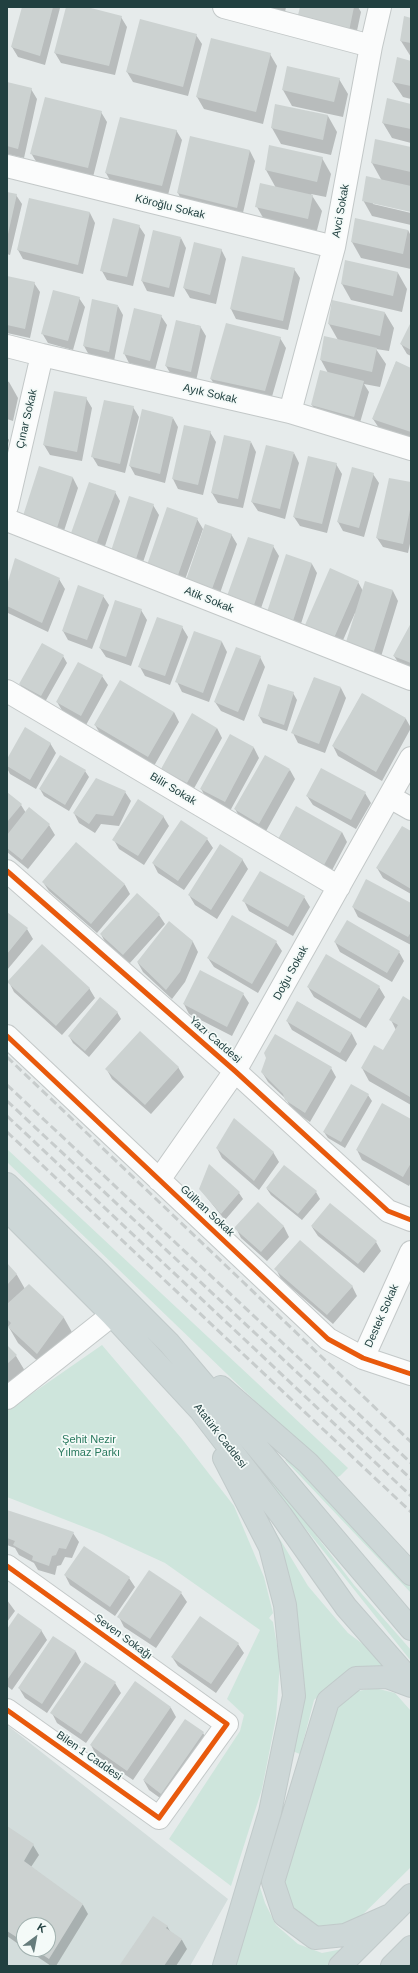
<!DOCTYPE html>
<html>
<head>
<meta charset="utf-8">
<style>
	body { margin:0 }
	#map { position:relative; width:418px; height:1973px; overflow:hidden; background:#e6ebeb; font-family:Helvetica,sans-serif }
	canvas { display:block }
	.frame { position:absolute; inset:0; border:8px solid #214040; pointer-events:none }
	.north { position:absolute; left:16px; top:1917px; width:40px; height:40px; box-sizing:border-box; background:#f4faf8; border:1px solid #a0b0ae; border-radius:50%; rotate:32deg; font-size:11px; font-weight:700; line-height:16px; text-align:center; color:#214040 }
	.north::after { content:''; display:block; margin:auto; width:14px; height:18px; background:#667c7c; clip-path:polygon(50% 0,100% 100%,50% 72%,0 100%) }
</style>
</head>
<body>
<div id="map">
<canvas width="418" height="1973"></canvas>
<div class="frame"></div>
<div class="north">K</div>
</div>
<script>
const c = document.querySelector('canvas').getContext('2d');
c.lineJoin = 'round';
function fillPath(path, color) { c.fillStyle = color; c.fill(path, 'evenodd'); }
const toPath = rows => new Path2D(rows.map(r => 'M' + r).join(''));
function stroke(path, color, width, dash) { c.strokeStyle = color; c.lineWidth = width; c.lineCap = dash ? 'butt' : 'round'; c.setLineDash(dash || []); c.stroke(path); }
function drawText(font, color, halo, rows, align = 'center') {
  c.font = font + ' Helvetica,sans-serif'; c.lineWidth = 3.5; c.setLineDash([]); c.textBaseline = 'middle'; c.strokeStyle = halo; c.fillStyle = color; for (const [text, x, y, turn = 0] of rows) {
    c.save(); c.translate(x, y); c.rotate((+turn || 0) * Math.PI / 180); c.textAlign = isNaN(turn) ? turn : align; if (halo) c.strokeText(text, 0, 0); c.fillText(text, 0, 0); c.restore();
  }
}
fillPath(toPath([
	[7,1725,228,1899,190,1966,7,1966],
	[24,1925,48,1925,48,1949,24,1949]
]), '#d3dddc');
fillPath(toPath([
	[7,1149,348,1468,340,1476,335,1478,309,1453,7,1162],
	[88,1275,148,1334,299,1513,354,1585,411,1650,411,1661,262,1474],
	[102,1345,182,1439,234,1506,264,1577,273,1613,269,1618,273,1622,280,1663,276,1718,262,1789,231,1886,169,1839,240,1731,244,1715,227,1699,260,1630,165,1563,102,1534,7,1497,7,1411],
	[289,1457,411,1582,411,1593,285,1460],
	[269,1521,308,1586,348,1633,371,1650,392,1675,334,1682,314,1700,300,1754,292,1751],
	[375,1688,395,1693,411,1711,411,1867,349,1928,319,1933,293,1915,283,1887,331,1721,339,1704,358,1691],
	[259,1884,265,1903,276,1925,298,1944,322,1953,348,1948,328,1966,235,1966]
]), '#cee5dc');
fillPath(toPath([
	[23,7,60,8,45,65,18,57,12,47],
	[67,7,82,7,121,17,127,27,115,75,61,63,55,53],
	[253,7,286,7,284,18],
	[301,7,358,7,361,12,355,40],
	[411,19,411,57,401,41],
	[196,35,202,44,188,96,133,82,127,72],
	[270,54,277,66,263,124,204,109,197,97],
	[411,62,411,99,403,97,393,82],
	[339,79,348,94,343,117,292,106,283,90],
	[7,83,31,89,37,99,24,158,7,154],
	[276,105,328,116,337,132,331,155,281,144,272,128],
	[411,105,411,143,392,138,383,123],
	[101,112,107,122,93,177,37,163,31,153],
	[176,130,182,140,168,195,111,182,106,173],
	[191,137,250,151,255,161,242,217,183,203,178,193],
	[411,148,411,211,373,202,373,204,411,213,411,225,372,216,363,200,382,181,372,163],
	[322,158,331,174,326,197,311,194,322,211,316,234,266,223,257,207,276,188,266,170],
	[7,193,16,195,22,204,10,255,7,254],
	[30,199,90,213,95,223,83,274,23,259,18,250],
	[139,226,145,235,133,286,107,280,102,271],
	[408,230,411,236,411,269,361,258,352,242],
	[181,238,186,248,174,297,147,291,142,281],
	[221,249,226,259,216,304,190,298,184,288],
	[346,261,398,273,407,289,402,312,351,300,342,284],
	[294,269,300,278,288,330,236,319,231,309],
	[7,277,34,283,40,292,30,338,7,333],
	[79,298,85,307,73,350,48,343,42,333],
	[118,306,123,315,114,361,89,355,84,346],
	[385,313,394,328,389,351,376,349,386,364,380,387,364,384,369,392,359,426,317,415,312,405,321,371,328,373,321,360,338,340,329,324],
	[161,316,167,325,155,370,129,363,124,353],
	[177,321,200,326,206,336,196,381,172,376,166,366],
	[411,324,411,356,407,354,401,344],
	[280,338,286,348,271,400,217,389,211,379],
	[396,362,411,369,411,439,379,428,373,419],
	[7,381,9,382,18,398,13,421,7,419],
	[86,398,92,408,82,461,50,455,44,445],
	[133,407,139,417,125,473,98,466,92,456],
	[173,418,178,427,165,483,135,475,130,466],
	[210,432,216,442,203,495,178,489,173,479],
	[7,437,9,440,7,447],
	[251,442,256,452,243,508,218,503,212,493],
	[294,453,299,463,285,519,258,511,252,502],
	[336,464,342,474,327,533,300,526,294,517],
	[40,467,73,478,78,488,61,540,23,519],
	[373,474,379,483,364,537,343,531,338,522],
	[411,483,411,539,408,553,383,547,377,538],
	[115,492,120,501,102,555,77,546],
	[153,505,159,515,140,571,117,563],
	[197,519,203,529,182,588,153,577],
	[231,534,237,544,218,599,193,590],
	[273,546,279,556,259,614,234,605],
	[287,556,312,564,317,573,299,630,274,622],
	[59,579,65,589,48,632,8,613,7,589],
	[358,582,363,591,393,591,398,601,380,660,347,642,356,613,355,613,340,647,312,635,306,625],
	[103,596,109,605,92,649,68,640,63,631],
	[141,610,147,620,131,666,106,657,100,648],
	[411,625,411,670,400,665,394,656],
	[182,627,188,637,170,685,145,676,140,667],
	[195,632,222,642,227,652,209,702,182,692,177,682],
	[42,644,63,656,67,663,45,702,24,690,20,684],
	[260,657,265,667,244,721,221,711,215,702],
	[102,676,108,685,86,725,63,712,57,702],
	[314,678,341,688,346,698,325,753,298,743,293,733],
	[293,693,297,700,287,731,263,723,259,716],
	[362,694,406,719,411,728,382,781,338,756,333,746],
	[174,712,179,722,154,766,101,735,95,725],
	[217,728,222,738,192,792,168,779,162,769],
	[230,736,254,748,259,758,230,811,207,799,201,789],
	[50,743,56,753,36,789,10,774,7,768,7,761],
	[290,770,295,779,265,833,241,819,235,809],
	[85,771,89,777,69,811,44,796,40,789],
	[125,792,131,801,119,826,101,824,95,833,79,823,74,813],
	[7,793,21,805,26,813,49,825,55,835,28,869,7,852],
	[365,793,371,803,356,829,313,805,307,796],
	[163,816,169,826,144,865,119,849,114,840],
	[342,832,347,842,330,874,285,849],
	[411,832,411,894,383,878,377,868],
	[207,839,213,848,184,890,158,873,153,863],
	[76,843,125,885,130,894,97,933,49,891,43,882],
	[242,859,248,869,217,919,195,905,189,895],
	[304,897,310,907,293,936,249,911,244,901],
	[411,904,411,945,358,917,353,907],
	[7,913,27,929,33,939,7,970],
	[159,915,165,924,129,964,106,944,101,934],
	[169,922,193,942,198,952,185,982,172,999,143,972,138,963],
	[276,942,282,951,258,993,214,967,208,958],
	[335,942,399,952,404,961,392,982,340,952],
	[327,956,379,987,385,997,366,1028,314,997,308,987],
	[9,982,89,988,95,998,62,1035,14,992],
	[243,994,249,1003,232,1036,189,1014,184,1004],
	[404,998,411,1002,411,1105,369,1081,362,1068,384,1052,396,1030,391,1020],
	[298,1002,352,1034,357,1044,346,1062,292,1030,287,1021],
	[117,1012,121,1019,89,1057,73,1043,69,1036],
	[178,1067,184,1077,151,1114,112,1079,107,1070],
	[331,1068,336,1077,310,1122,292,1110,286,1099,268,1082,262,1072],
	[368,1095,372,1101,345,1148,328,1138,324,1132],
	[411,1121,411,1182,409,1186,362,1160,357,1150],
	[217,1148,273,1152,279,1162,259,1190,222,1158],
	[200,1189,239,1193,243,1199,225,1220],
	[267,1189,316,1192,320,1199,302,1220,271,1195],
	[258,1204,284,1227,289,1237,267,1261,241,1238,236,1228],
	[312,1227,376,1242,381,1251,364,1273,318,1236],
	[7,1265,17,1275,25,1289,29,1285,64,1318,73,1334,46,1369,18,1343,7,1324],
	[276,1269,352,1286,357,1296,333,1324,281,1279],
	[7,1347,16,1356,25,1371,7,1387],
	[7,1511,73,1533,79,1542,72,1558,65,1557,61,1565,57,1566,55,1575,38,1570,34,1563,19,1555,15,1548,7,1545],
	[65,1575,129,1578,135,1587,115,1616,70,1585],
	[181,1593,187,1602,156,1648,124,1627,119,1617],
	[7,1600,15,1611,7,1622],
	[41,1630,47,1640,12,1690,7,1686,7,1631],
	[53,1637,76,1652,81,1662,47,1713,25,1698,19,1688],
	[238,1644,244,1653,216,1693,178,1666,172,1657],
	[135,1682,171,1708,176,1717,133,1780,96,1755,91,1745],
	[115,1683,121,1693,86,1743,57,1723,52,1713],
	[203,1733,209,1743,167,1803,149,1790,144,1781],
	[7,1827,33,1845,39,1855,31,1867,83,1905,88,1914,56,1966,51,1966,26,1949,48,1949,48,1925,24,1925,24,1948,7,1936],
	[167,1926,171,1933,182,1940,187,1949,176,1966,121,1966]
]), '#0003');
fillPath(toPath([
	[22,7,53,7,40,56,11,47],
	[66,7,87,7,122,16,109,66,54,53],
	[300,7,354,7,349,31,297,19],
	[404,16,411,18,411,43,400,41],
	[140,19,197,34,183,87,126,72],
	[211,38,271,53,256,112,196,97],
	[397,57,411,61,411,86,392,82],
	[287,66,340,78,334,102,282,90],
	[7,82,32,88,18,149,7,146],
	[45,97,102,111,88,168,30,154],
	[387,98,411,104,411,129,382,123],
	[275,104,328,115,323,140,271,128],
	[120,117,177,130,162,186,105,173],
	[190,136,250,150,237,208,177,193],
	[375,139,411,147,411,172,371,163],
	[269,145,323,157,317,182,265,170],
	[366,176,411,186,411,212,362,201],
	[260,183,313,195,308,219,255,207],
	[7,192,17,194,8,234,7,234],
	[29,198,90,212,78,265,17,250],
	[113,218,140,225,127,277,100,271],
	[355,218,408,230,403,254,351,242],
	[153,230,181,237,169,288,141,281],
	[194,242,222,249,210,295,183,288],
	[242,256,295,268,283,321,230,309],
	[345,260,398,272,393,296,341,284],
	[7,276,35,282,25,329,7,325],
	[53,290,80,297,68,341,41,334],
	[92,299,118,305,109,352,83,346],
	[332,300,385,312,380,336,328,324],
	[134,308,162,315,150,361,123,354],
	[176,320,201,326,191,372,165,366],
	[411,322,411,350,400,344],
	[226,323,281,337,265,391,210,379],
	[324,336,377,348,372,372,320,360],
	[396,361,411,368,411,432,372,419],
	[320,370,364,381,354,417,311,405],
	[54,391,87,397,77,452,43,445],
	[104,400,134,406,120,464,91,457],
	[142,409,173,417,160,474,129,466],
	[184,425,211,431,198,485,172,479],
	[224,435,251,441,238,499,211,493],
	[266,445,294,452,280,509,251,502],
	[308,456,337,463,322,524,293,517],
	[39,466,73,477,56,531,22,519],
	[352,467,374,473,359,528,337,522],
	[389,478,411,482,411,505,403,544,376,538],
	[89,482,116,491,96,545,70,536],
	[129,496,154,504,135,562,110,554],
	[167,507,198,518,177,578,146,568],
	[205,524,232,534,212,589,186,580],
	[248,537,274,545,254,605,227,596],
	[286,554,312,563,293,621,267,612],
	[15,558,60,578,42,623,7,606,7,585],
	[330,568,359,581,334,638,305,625],
	[365,581,393,590,374,651,346,642],
	[78,585,104,595,87,640,62,631],
	[115,600,142,609,126,657,99,648],
	[157,617,183,626,165,676,138,667],
	[411,623,411,663,393,656],
	[194,631,222,641,203,693,175,682],
	[42,643,64,655,41,696,19,684],
	[236,647,261,656,238,712,214,702],
	[78,662,103,675,81,716,56,702],
	[314,677,341,687,319,744,291,733],
	[120,680,174,712,148,757,94,725],
	[268,684,294,692,284,725,258,716],
	[362,693,406,718,376,772,332,746],
	[192,713,217,728,187,783,161,769],
	[25,727,51,743,30,780,7,766,7,759],
	[230,734,254,747,225,802,200,789],
	[60,755,86,770,65,805,39,789],
	[265,755,290,769,259,824,234,809],
	[321,768,366,792,351,820,306,796],
	[96,778,126,791,113,816,96,814,89,824,73,813],
	[7,792,22,804,7,822],
	[138,799,164,816,138,856,112,840],
	[296,806,342,832,324,865,278,839],
	[29,807,50,824,22,860,7,848,7,835],
	[181,820,208,838,178,881,152,863],
	[402,826,411,831,411,889,376,868],
	[76,842,125,884,91,924,42,882],
	[220,844,243,859,211,910,188,895],
	[260,871,305,896,288,927,242,901],
	[366,879,411,903,411,932,408,937,352,907],
	[137,893,160,914,123,955,100,934],
	[7,912,28,928,7,954],
	[232,915,277,941,252,984,207,958],
	[347,920,400,951,387,973,334,942],
	[169,921,193,941,180,972,166,990,137,962],
	[42,944,90,988,56,1026,7,982],
	[326,954,380,986,360,1019,307,987],
	[200,970,244,993,227,1027,183,1004],
	[403,996,411,1001,410,1097,361,1068,374,1045,383,1050,398,1025,389,1020],
	[100,997,118,1012,85,1051,68,1036],
	[297,1001,352,1033,340,1053,286,1021],
	[140,1031,179,1067,145,1105,105,1069],
	[275,1034,332,1067,305,1113,285,1100,283,1094,261,1072,266,1058,264,1053],
	[351,1084,369,1094,341,1142,323,1132],
	[382,1103,411,1119,411,1163,403,1177,356,1150],
	[234,1118,274,1152,254,1181,216,1148],
	[209,1164,240,1192,221,1214,199,1189],
	[284,1165,317,1191,298,1214,266,1188],
	[258,1202,284,1226,261,1252,234,1228],
	[330,1203,377,1241,358,1264,311,1226],
	[300,1240,353,1286,327,1315,274,1269],
	[7,1263,17,1274,7,1285],
	[29,1284,64,1317,37,1354,8,1327,11,1323,7,1319,7,1304],
	[7,1345,17,1355,7,1364],
	[7,1510,74,1532,66,1549,59,1548,56,1555,52,1556,49,1566,32,1560,33,1556,13,1545,15,1541,7,1538],
	[84,1546,130,1577,110,1607,64,1575],
	[149,1570,182,1592,150,1639,117,1617],
	[18,1613,42,1630,7,1680,7,1629],
	[200,1616,239,1643,211,1684,171,1657],
	[53,1636,76,1651,42,1704,18,1688],
	[85,1662,116,1682,81,1734,50,1713],
	[135,1681,171,1707,127,1771,90,1745],
	[185,1719,204,1732,161,1794,143,1780],
	[7,1826,34,1844,24,1861,83,1904,49,1959,34,1949,48,1949,48,1925,24,1925,24,1942,7,1931],
	[153,1916,168,1926,166,1928,182,1939,164,1966,119,1966]
]), '#ccd2d1');
const minor = toPath([
	[224,7,371,46],
	[7,166,334,247],
	[7,346,42,355,290,412,411,449],
	[290,412,334,247,371,46,380,7],
	[7,506,42,355],
	[7,520,411,679],
	[7,691,339,887],
	[390,797,411,809],
	[7,871,235,1071,388,1211,411,1220],
	[7,1036,328,1339,363,1358,411,1374],
	[159,1180,235,1071,411,758],
	[363,1358,411,1252],
	[7,1398,112,1315],
	[7,1566,227,1724,159,1818,7,1710]
]);
const major = toPath([
	[7,1184,95,1269,169,1343,411,1629],
	[7,1210,112,1315,200,1410,281,1515,346,1607,411,1681],
	[221,1387,308,1463,411,1574],
	[388,1916,345,1935,315,1938,284,1915,273,1882,328,1701,356,1678,387,1677,411,1686],
	[224,1966,270,1812,294,1696,285,1605,270,1547,224,1458],
	[340,1966,411,1895],
	[392,1966,411,1947]
]);
stroke(minor, '#c3c8c8', 24);
stroke(major, '#c1caca', 24);
stroke(minor, '#fbfcfc', 22);
stroke(major, '#cdd7d7', 22);
stroke(toPath([
	[7,1057,411,1442],
	[7,1085,411,1463],
	[7,1101,411,1479],
	[7,1116,411,1496],
	[7,1132,411,1512]
]), '#c7cccc', 3, [8, 4]);
stroke(toPath([
	[7,871,235,1071,388,1211,411,1220],
	[7,1036,328,1339,363,1358,411,1374],
	[7,1566,227,1724,159,1818,7,1710]
]), '#e8590c', 5);
drawText('11px', '#214040', '#f4faf8', [
	["Köroğlu Sokak",170,207,14],
	["Avci Sokak",341,211,-80],
	["Ayık Sokak",210,394,13],
	["Çınar Sokak",27,419,-77],
	["Atik Sokak",209,600,22],
	["Bilir Sokak",173,789,31],
	["Doğu Sokak",291,973,-61],
	["Yazı Caddesi",215,1040,41],
	["Gülhan Sokak",207,1211,43],
	["Destek Sokak",382,1316,-66],
	["Atatürk Caddesi",220,1436,52],
	["Seven Sokağı",123,1637,36],
	["Bilen 1 Caddesi",89,1756,35]
]);
drawText('11px', '#29795e', '#f4faf8', [
	["Şehit Nezir",89,1440],
	["Yılmaz Parkı",89,1453]
]);
</script>
</body>
</html>
